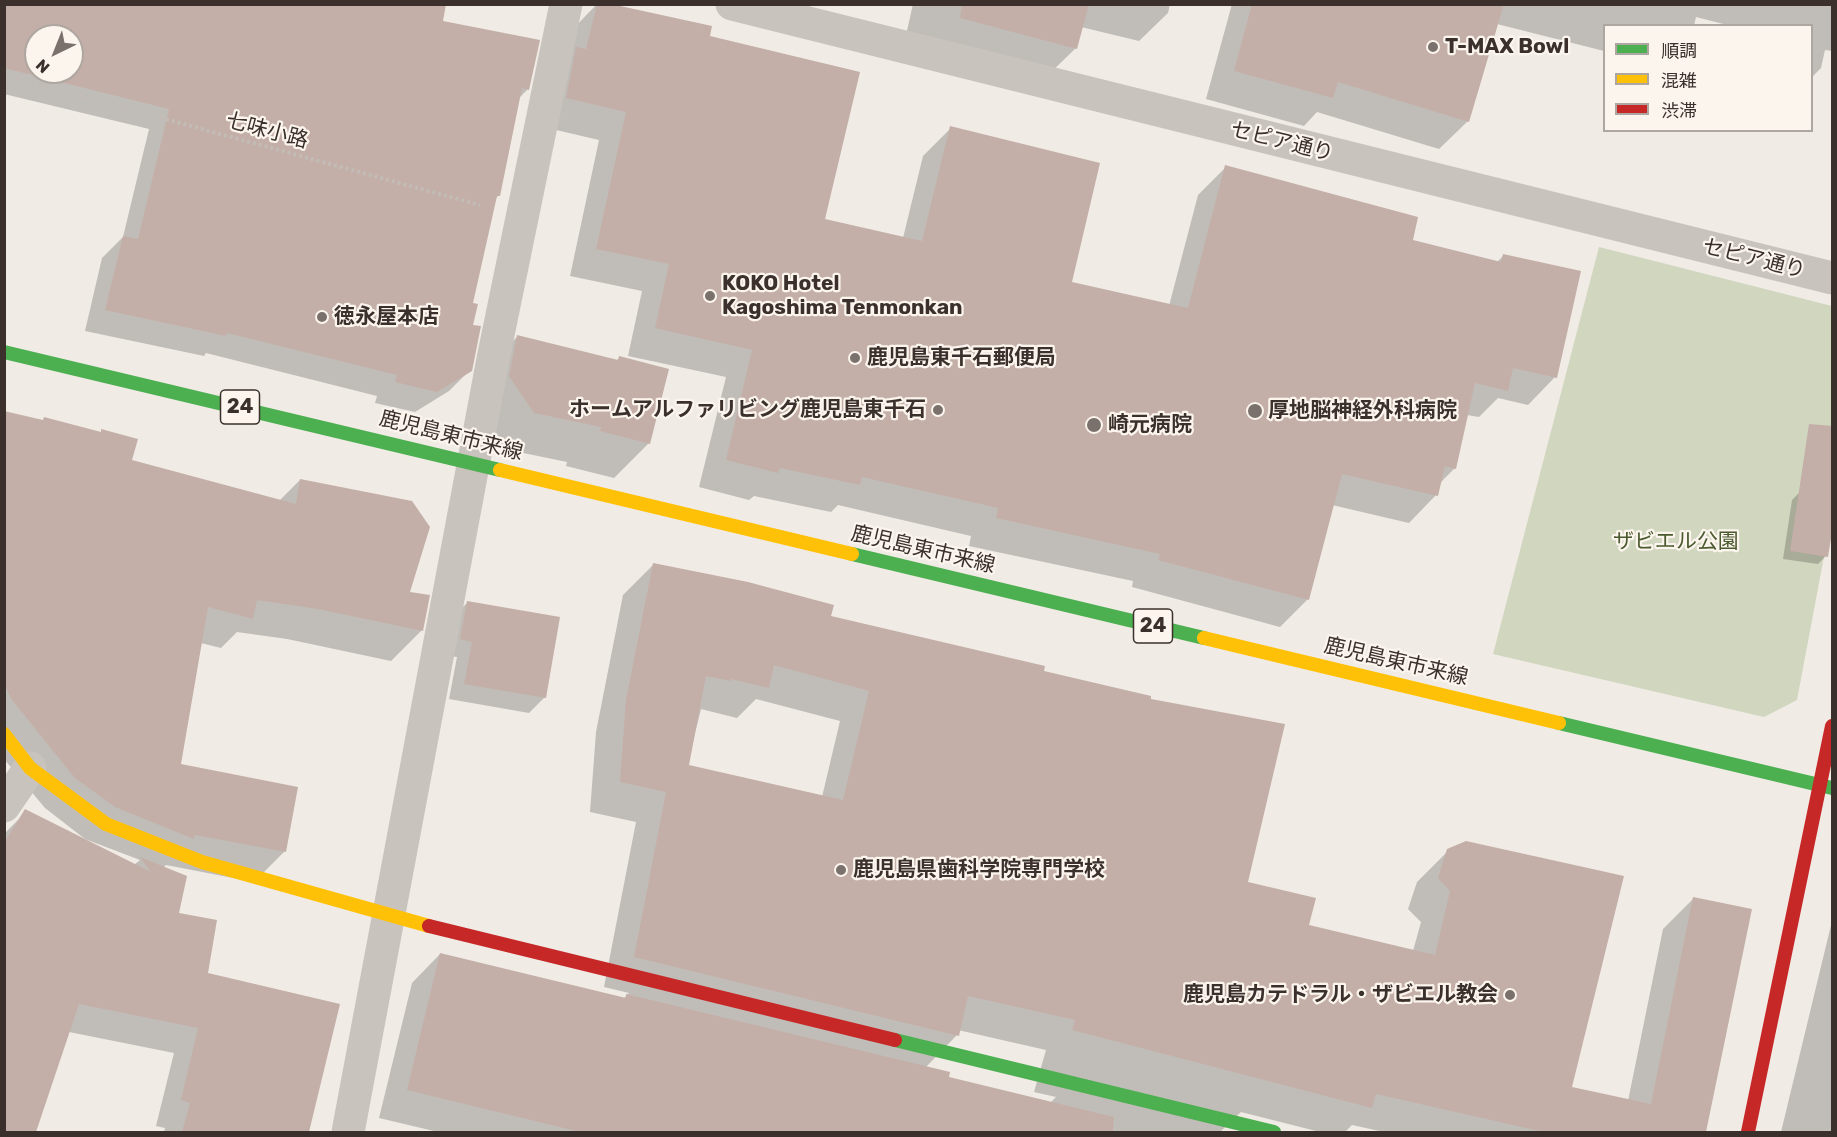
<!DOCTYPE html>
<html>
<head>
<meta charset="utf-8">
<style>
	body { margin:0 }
	#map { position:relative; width:1837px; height:1137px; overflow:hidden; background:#f0ebe5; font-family:Rubik,"Noto Sans JP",sans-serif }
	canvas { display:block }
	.frame { position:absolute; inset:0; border:6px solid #3b302b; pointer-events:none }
	.legend { position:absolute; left:1603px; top:24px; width:210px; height:108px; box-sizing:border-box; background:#fbf5ee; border:2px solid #aea6a0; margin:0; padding:8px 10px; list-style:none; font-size:18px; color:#3b302b }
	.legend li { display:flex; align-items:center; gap:12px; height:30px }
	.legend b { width:30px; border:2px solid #aea6a0 }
	.north { position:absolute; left:24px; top:24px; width:60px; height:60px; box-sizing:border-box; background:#fbf5ee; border:2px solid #aea6a0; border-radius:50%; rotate:223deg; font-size:16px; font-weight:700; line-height:24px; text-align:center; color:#3b302b }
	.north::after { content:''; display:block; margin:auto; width:21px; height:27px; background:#7a716c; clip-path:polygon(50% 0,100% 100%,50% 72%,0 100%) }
</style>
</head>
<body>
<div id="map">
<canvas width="1837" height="1137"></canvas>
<div class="frame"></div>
<ul class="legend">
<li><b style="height:8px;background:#4caf50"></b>順調</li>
<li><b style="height:8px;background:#ffc107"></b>混雑</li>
<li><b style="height:8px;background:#c62828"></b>渋滞</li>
</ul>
<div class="north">N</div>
</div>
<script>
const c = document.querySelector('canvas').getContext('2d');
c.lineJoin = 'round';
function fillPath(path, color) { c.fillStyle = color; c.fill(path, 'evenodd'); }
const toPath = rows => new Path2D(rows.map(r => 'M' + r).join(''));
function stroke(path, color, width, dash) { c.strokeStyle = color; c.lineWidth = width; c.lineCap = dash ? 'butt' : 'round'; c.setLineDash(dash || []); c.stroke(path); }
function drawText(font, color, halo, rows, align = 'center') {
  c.font = font + ' Rubik,"Noto Sans JP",sans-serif'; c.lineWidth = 4.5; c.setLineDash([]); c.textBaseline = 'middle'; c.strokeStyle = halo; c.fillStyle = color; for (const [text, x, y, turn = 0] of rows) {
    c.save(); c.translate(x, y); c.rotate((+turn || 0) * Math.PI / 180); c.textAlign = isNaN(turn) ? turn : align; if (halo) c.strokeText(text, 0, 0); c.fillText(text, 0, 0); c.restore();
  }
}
fillPath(toPath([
	[1599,247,1832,306,1832,514,1797,700,1764,717,1493,654]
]), '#d1d6bf');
fillPath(toPath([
	[4,4,441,22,528,89,518,99,498,196,495,199,471,304,470,370,449,391,415,412,375,403,377,396,206,353,204,356,85,331,102,258,123,237,149,129,4,94],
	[36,36,72,36,72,72,36,72],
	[597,4,708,37,824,220,903,238,923,156,951,128,1070,283,1169,306,1198,195,1226,167,1411,241,1497,262,1503,256,1555,377,1528,405,1498,398,1479,417,1467,415,1455,468,1439,484,1436,495,1409,523,1332,505,1307,600,1280,627,1132,587,1133,581,969,546,971,536,838,505,831,512,754,496,749,500,699,487,726,377,628,356,642,291,570,276,599,140,539,126,571,31],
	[913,4,1170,4,1168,13,1139,41,1081,27,1076,48,1047,76,904,44],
	[1232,4,1832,4,1832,51,1825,50,1821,68,1812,77,1812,26,1731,26,1696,17,1694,26,1604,26,1604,51,1497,24,1468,121,1439,149,1317,112,1304,126,1206,99],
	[517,337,616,361,619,358,649,443,614,478,566,466,567,462,499,448,475,411,482,372],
	[4,413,42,421,44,419,100,433,102,431,130,461,279,501,300,480,409,593,428,596,421,631,391,661,287,639,237,632,221,648,201,643,180,766,297,788,284,852,254,882,166,865,163,868,177,914,206,974,338,1005,307,1132,164,1132,165,1128,156,1126,174,1053,69,1032,35,1132,4,1132,4,834,22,816,134,865,140,860,85,839,45,808,4,759],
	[1800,492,1826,556,1818,564,1783,559,1792,500],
	[653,565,829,617,1042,672,1247,883,1307,926,1413,951,1421,922,1408,909,1417,882,1448,851,1570,1088,1628,1101,1663,929,1694,898,1750,911,1705,1132,1384,1132,1352,1125,1345,1132,1320,1132,1241,1112,1220,1132,438,1132,379,1118,412,983,440,954,623,999,629,993,604,987,636,822,590,812,596,732,623,595],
	[756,699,840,721,822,797,687,766,701,709,737,718],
	[958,1030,1046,1050,1034,1092,1056,1097,1050,1103,947,1078,925,1068,957,1035],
	[467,603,545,697,529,713,449,699,457,657,444,655,451,619],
	[1832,921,1832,1132,1781,1132]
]), '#0003');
fillPath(toPath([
	[4,4,446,4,443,21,540,40,529,90,522,88,500,196,497,196,473,303,478,304,473,325,481,326,472,371,437,392,395,382,397,375,227,333,226,336,105,310,123,236,138,239,169,109,4,68],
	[36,36,72,36,72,72,36,72],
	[597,4,611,4,712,26,710,36,860,72,825,219,922,241,950,126,1100,163,1072,282,1188,308,1225,165,1418,217,1413,240,1501,262,1503,254,1581,271,1557,378,1513,368,1508,391,1475,383,1456,469,1445,466,1438,496,1342,474,1309,600,1158,560,1160,554,996,518,998,508,862,477,860,485,780,468,778,473,726,460,752,350,655,328,669,264,596,249,626,112,566,98,576,47,586,49],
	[962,4,1089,4,1077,49,960,18],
	[1252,4,1504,4,1469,122,1338,82,1333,98,1234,71],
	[517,335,618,360,619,356,669,369,650,444,600,431,601,427,534,413,509,376],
	[4,411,43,420,44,417,101,432,101,429,138,439,132,460,296,504,300,479,412,501,430,527,410,592,430,595,423,631,318,609,257,600,253,619,208,607,181,764,298,787,286,852,195,835,194,839,115,807,75,778,12,700,4,684],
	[1809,424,1833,426,1833,526,1828,557,1790,551],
	[653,563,748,582,834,605,831,616,1045,666,1044,671,1151,696,1151,699,1285,724,1248,882,1316,898,1309,925,1435,955,1450,891,1438,878,1447,849,1466,841,1624,876,1572,1087,1651,1104,1693,897,1752,909,1706,1132,1544,1132,1376,1094,1372,1108,1072,1030,1075,1020,968,996,959,1036,634,957,666,792,620,782,626,700],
	[774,665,869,691,843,800,689,765,706,676,731,681,731,679,769,688],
	[467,601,560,617,546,698,464,684,472,642,460,639],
	[25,809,151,872,140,857,187,876,179,913,217,920,208,973,340,1004,309,1132,182,1132,190,1103,181,1100,198,1028,79,1004,36,1132,4,1132,4,843],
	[440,953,626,998,626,994,950,1072,949,1077,1114,1117,1113,1132,580,1132,407,1090]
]), '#c3afa7');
stroke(toPath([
	[4,75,480,205]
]), '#c2bbb6', 4, [3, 3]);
stroke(toPath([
	[732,4,1832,278],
	[4,806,30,768],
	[348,1132,493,359,566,4]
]), '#c9c3be', 33);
stroke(toPath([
	[4,352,500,470],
	[852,554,1204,638],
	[1559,723,1832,788],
	[895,1040,1274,1132]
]), '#4caf50', 14);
stroke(toPath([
	[500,470,852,554],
	[1204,638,1559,723],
	[4,734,30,768,106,824,202,862,429,926]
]), '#ffc107', 14);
stroke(toPath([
	[429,926,895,1040],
	[1748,1132,1832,726]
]), '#c62828', 14);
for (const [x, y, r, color] of [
	[1433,47,6,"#7a716c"],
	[710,296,6,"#7a716c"],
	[322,317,6,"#7a716c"],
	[855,358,6,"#7a716c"],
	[938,410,6,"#7a716c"],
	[1255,411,8,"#7a716c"],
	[1094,425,8,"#7a716c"],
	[841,870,6,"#7a716c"],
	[1510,995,6,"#7a716c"]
]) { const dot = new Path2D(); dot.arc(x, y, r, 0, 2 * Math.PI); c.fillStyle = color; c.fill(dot); stroke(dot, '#fbf5ee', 2); }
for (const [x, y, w] of [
	[240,407,39],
	[1153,626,39]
]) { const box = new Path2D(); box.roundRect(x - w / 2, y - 17, w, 34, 4.5); c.fillStyle = '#fbf5ee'; c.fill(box); stroke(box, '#3b302b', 1.5); }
drawText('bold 20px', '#3b302b', null, [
	["24",240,407],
	["24",1153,626]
]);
drawText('bold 21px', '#3b302b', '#fbf5ee', [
	["T-MAX Bowl",1445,47],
	["KOKO Hotel",722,284],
	["Kagoshima Tenmonkan",722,308],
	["徳永屋本店",334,317],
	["鹿児島東千石郵便局",867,358],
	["ホームアルファリビング鹿児島東千石",926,410,"right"],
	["厚地脳神経外科病院",1268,411],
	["崎元病院",1108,425],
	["鹿児島県歯科学院専門学校",853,870],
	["鹿児島カテドラル・ザビエル教会",1498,995,"right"]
], 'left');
drawText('21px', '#3b302b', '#fbf5ee', [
	["七味小路",267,131,15],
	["セピア通り",1282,142,14],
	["セピア通り",1754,259,14],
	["鹿児島東市来線",451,436,14],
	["鹿児島東市来線",923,550,13],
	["鹿児島東市来線",1396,662,13]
]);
drawText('21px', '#4a5a2e', '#fbf5ee', [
	["ザビエル公園",1676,542]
]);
</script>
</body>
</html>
